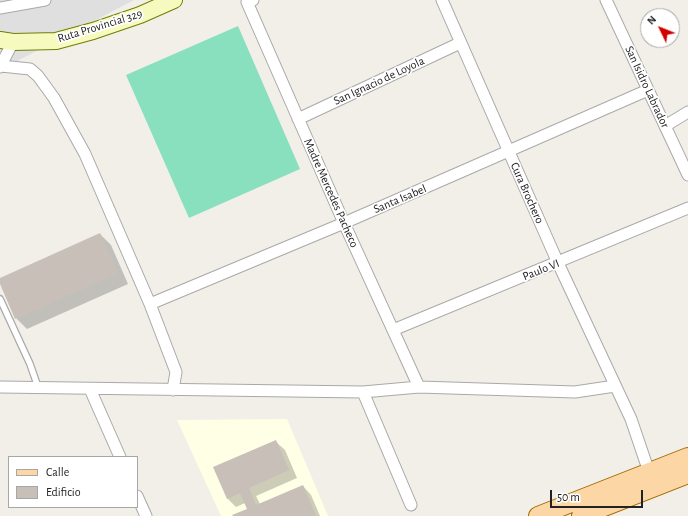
<!DOCTYPE html>
<html>
<head>
<meta charset="utf-8">
<style>
	body { margin:0 }
	#map { position:relative; width:688px; height:516px; overflow:hidden; background:#f2efe9; font-family:"Alegreya Sans",sans-serif }
	canvas { display:block }
	.legend { position:absolute; left:8px; top:456px; width:130px; height:52px; box-sizing:border-box; background:#fff; border:1px solid #a7a7a7; margin:0; padding:5px 7px; list-style:none; font-size:12px; color:#222 }
	.legend li { display:flex; align-items:center; gap:8px; height:20px }
	.legend b { width:20px; border:1px solid #a7a7a7 }
	.north { position:absolute; left:640px; top:8px; width:40px; height:40px; box-sizing:border-box; background:#fff; border:1px solid #a7a7a7; border-radius:50%; rotate:313deg; font-size:11px; font-weight:700; line-height:16px; text-align:center; color:#222 }
	.north::after { content:''; display:block; margin:auto; width:14px; height:18px; background:#d40000; clip-path:polygon(50% 0,100% 100%,50% 72%,0 100%) }
	.scale { position:absolute; left:550px; top:490px; width:93px; height:18px; box-sizing:border-box; border:2px solid #222; border-top:0; padding-left:5px; font-size:12px; line-height:14px; white-space:nowrap; color:#222; -webkit-text-stroke:3px #fff; paint-order:stroke }
</style>
</head>
<body>
<div id="map">
<canvas width="688" height="516"></canvas>
<ul class="legend">
<li><b style="height:5px;background:#fcd6a4"></b>Calle</li>
<li><b style="height:11px;background:#c7bfb8"></b>Edificio</li>
</ul>
<div class="north">N</div>
<div class="scale">50 m</div>
</div>
<script>
const c = document.querySelector('canvas').getContext('2d');
c.lineJoin = 'round';
function fillPath(path, color) { c.fillStyle = color; c.fill(path, 'evenodd'); }
const toPath = rows => new Path2D(rows.map(r => 'M' + r).join(''));
function stroke(path, color, width, dash) { c.strokeStyle = color; c.lineWidth = width; c.lineCap = dash ? 'butt' : 'round'; c.setLineDash(dash || []); c.stroke(path); }
function drawText(font, color, halo, rows, align = 'center') {
  c.font = font + ' "Alegreya Sans",sans-serif'; c.lineWidth = 3.5; c.setLineDash([]); c.textBaseline = 'middle'; c.strokeStyle = halo; c.fillStyle = color; for (const [text, x, y, turn = 0] of rows) {
    c.save(); c.translate(x, y); c.rotate((+turn || 0) * Math.PI / 180); c.textAlign = isNaN(turn) ? turn : align; if (halo) c.strokeText(text, 0, 0); c.fillText(text, 0, 0); c.restore();
  }
}
fillPath(toPath([
	[0,0,134,0,0,70]
]), '#e0dfdf');
fillPath(toPath([
	[287,419,328,516,221,516,177,420]
]), '#ffffe5');
fillPath(toPath([
	[238,26,300,169,189,218,126,75]
]), '#88e0be');
fillPath(toPath([
	[100,234,111,245,128,284,27,329,16,318,0,279],
	[276,442,285,450,297,478,256,496,260,504,303,486,311,495,320,516,234,516,248,509,245,503,236,507,227,498]
]), '#0003');
fillPath(toPath([
	[100,233,118,273,15,319,0,284,0,278],
	[276,440,289,470,249,488,256,505,303,485,316,516,233,516,232,515,247,509,240,493,227,499,213,467]
]), '#c7bfb8');
const lane = toPath([
	[0,299,30,364,38,387]
]);
const street = toPath([
	[253,0,247,2,344,223,419,387],
	[442,0,558,263,631,419,649,472],
	[606,0,688,175],
	[0,8,45,0],
	[1,66,30,69,38,76,54,98,85,154,150,304,176,372,173,390],
	[0,67,13,42],
	[298,119,460,43],
	[665,126,688,112],
	[150,304,344,223,648,90],
	[393,330,688,208],
	[0,387,363,392,419,387,575,392,615,386],
	[90,389,120,457],
	[363,392,411,505],
	[137,496,146,516]
]);
const secondary = toPath([
	[0,40,13,42,56,41,93,31,140,15,174,0]
]);
const primary = toPath([
	[538,516,688,457],
	[581,516,688,474]
]);
stroke(lane, '#a9a9a9', 8);
stroke(street, '#a9a9a9', 13);
stroke(secondary, '#707d05', 18);
stroke(primary, '#a06b00', 20);
stroke(lane, '#fff', 5.5);
stroke(street, '#fff', 11);
stroke(secondary, '#f7fabf', 16);
stroke(primary, '#fcd6a4', 18);
drawText('12px', '#222', '#fff', [
	["Ruta Provincial 329",100,26,-17],
	["San Ignacio de Loyola",379,81,-25],
	["San Isidro Labrador",647,87,65],
	["Madre Mercedes Pacheco",331,193,66],
	["Cura Brochero",527,193,66],
	["Santa Isabel",400,199,-23],
	["Paulo VI",541,270,-22]
]);
</script>
</body>
</html>
